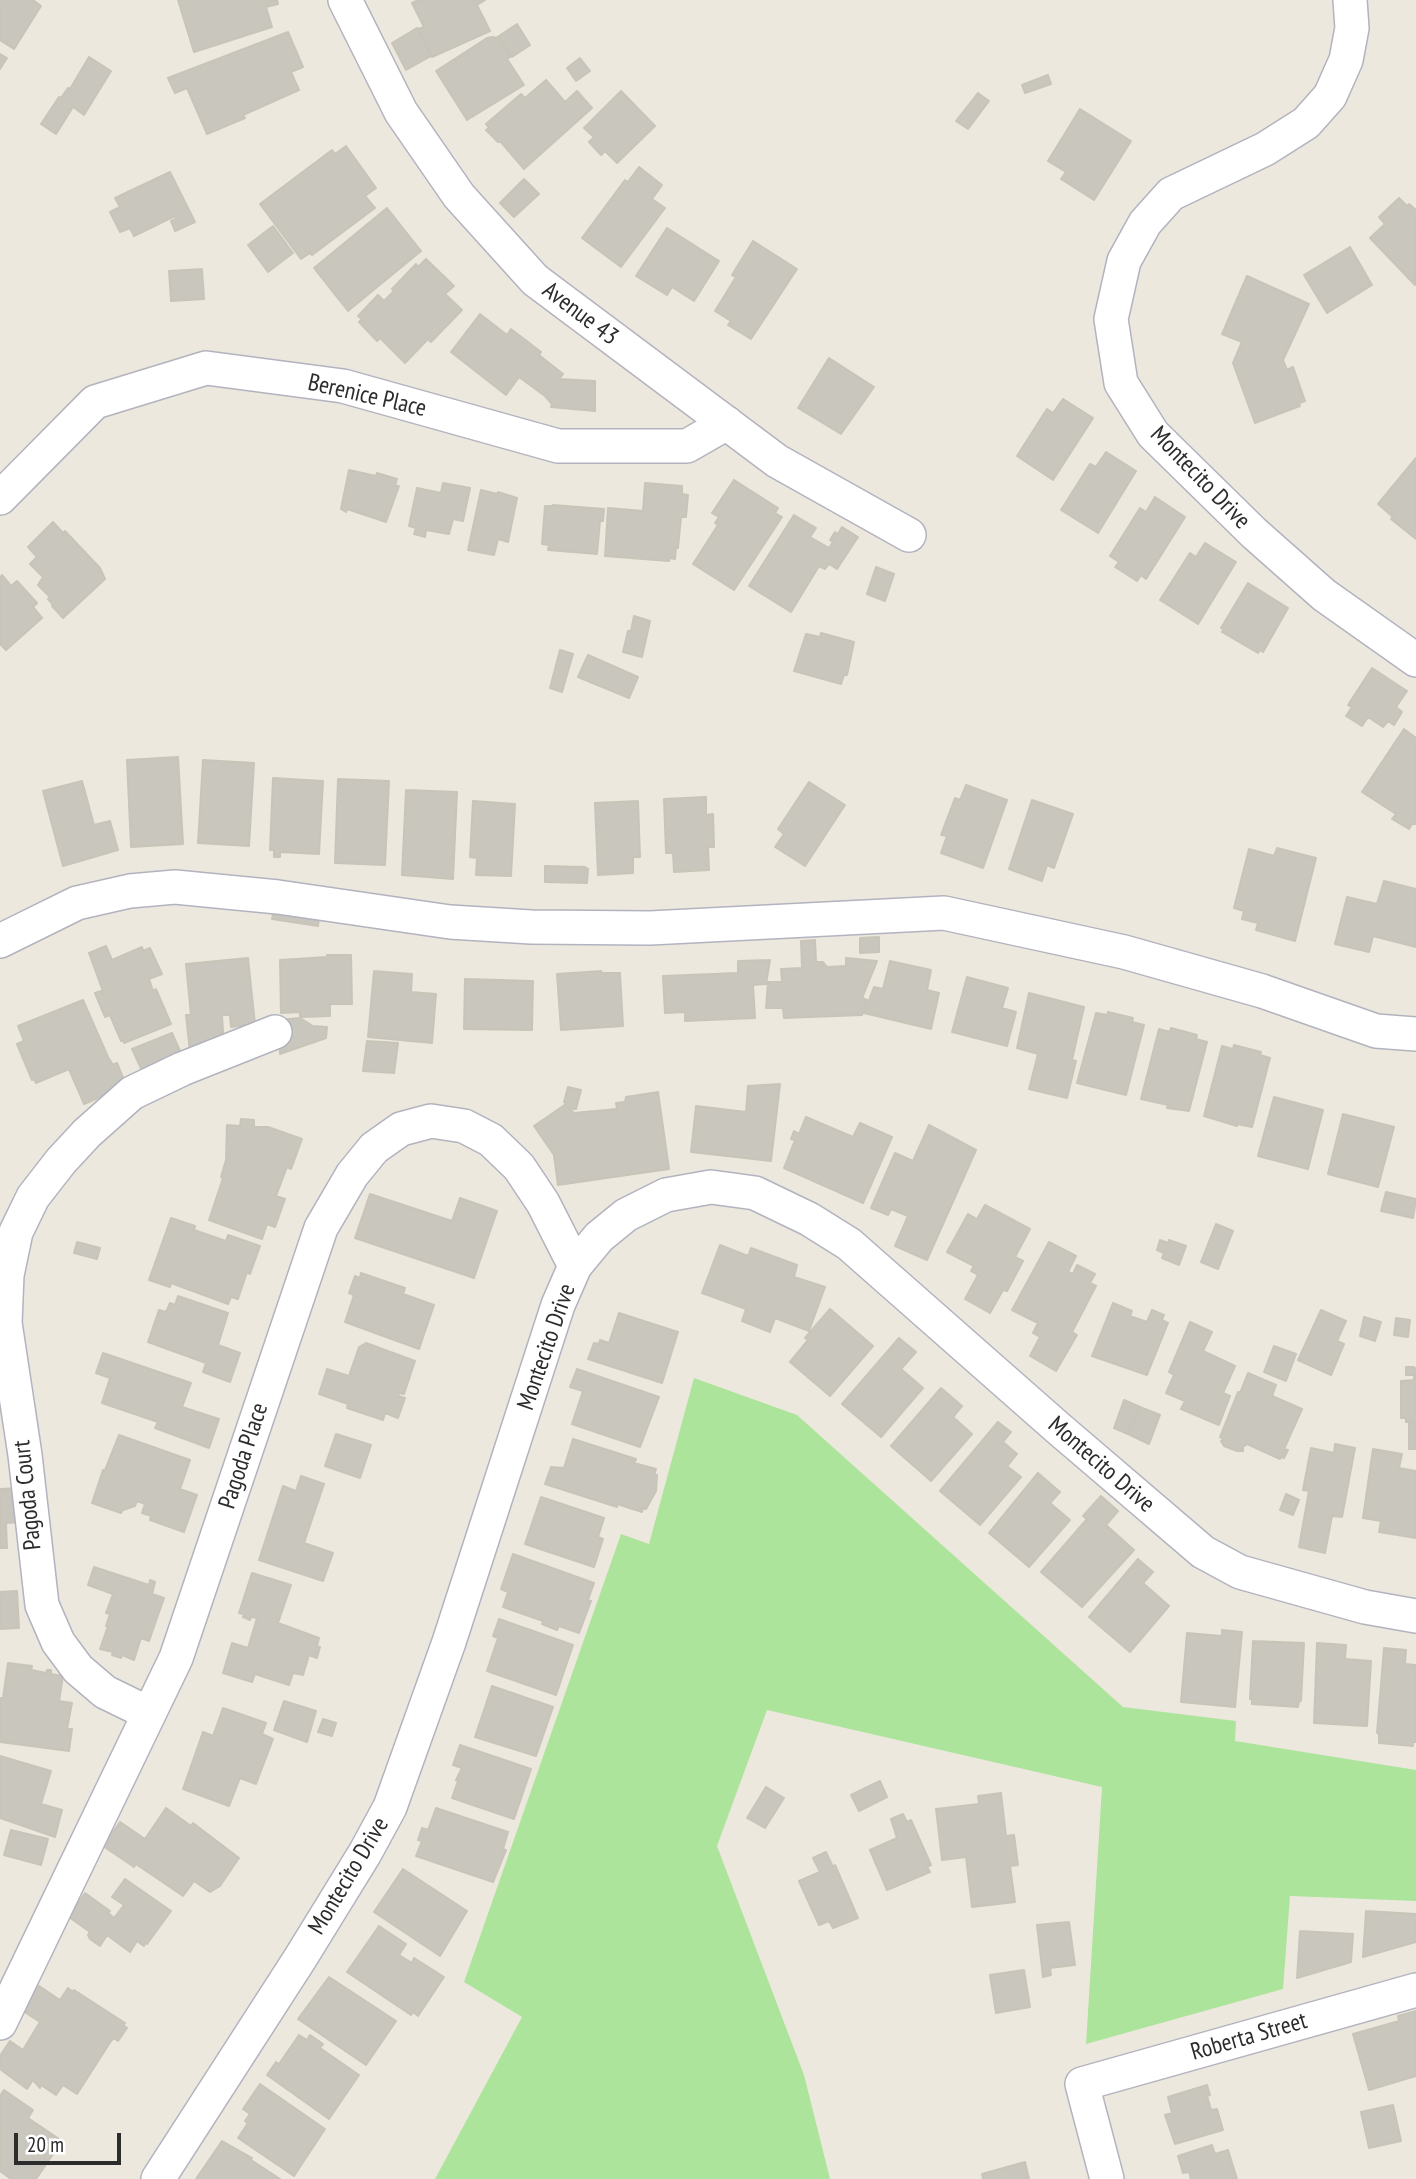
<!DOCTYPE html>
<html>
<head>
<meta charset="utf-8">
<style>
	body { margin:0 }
	#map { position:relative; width:1416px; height:2179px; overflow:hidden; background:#ede8de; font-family:"PT Sans Narrow",sans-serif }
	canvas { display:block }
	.scale { position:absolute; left:14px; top:2133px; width:107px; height:32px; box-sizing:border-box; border:4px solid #2c2c2c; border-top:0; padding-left:9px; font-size:21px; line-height:24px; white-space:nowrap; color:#2c2c2c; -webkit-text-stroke:5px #fff; paint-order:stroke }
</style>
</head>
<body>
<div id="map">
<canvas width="1416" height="2179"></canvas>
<div class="scale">20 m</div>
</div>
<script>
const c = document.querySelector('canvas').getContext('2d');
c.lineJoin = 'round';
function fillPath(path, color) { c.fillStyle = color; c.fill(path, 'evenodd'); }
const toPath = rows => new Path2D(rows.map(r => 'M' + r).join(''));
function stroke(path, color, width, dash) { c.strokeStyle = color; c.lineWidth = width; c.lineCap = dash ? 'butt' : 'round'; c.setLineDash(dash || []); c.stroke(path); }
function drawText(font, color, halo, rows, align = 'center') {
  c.font = font + ' "PT Sans Narrow",sans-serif'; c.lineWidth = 7; c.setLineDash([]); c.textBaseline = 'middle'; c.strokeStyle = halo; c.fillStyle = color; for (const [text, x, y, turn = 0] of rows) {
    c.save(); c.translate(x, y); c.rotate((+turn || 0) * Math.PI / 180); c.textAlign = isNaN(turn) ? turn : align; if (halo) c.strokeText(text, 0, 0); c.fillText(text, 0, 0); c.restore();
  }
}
fillPath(toPath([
	[694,1378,797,1415,1123,1707,1236,1721,1235,1741,1416,1770,1416,1901,1290,1896,1283,1989,1086,2044,1102,1787,767,1710,717,1846,804,2075,830,2179,435,2179,522,2017,464,1982,621,1534,649,1544]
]), '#ade49b');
const building = toPath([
	[0,0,33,0,41,6,14,49,0,40,0,0],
	[178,0,277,0,278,4,266,7,272,27,194,52,178,0],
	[418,0,485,0,477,5,490,31,432,57,418,29,424,27,412,3,418,0],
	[517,24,530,45,512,57,499,36,517,24],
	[417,28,431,56,406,70,392,43,417,28],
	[288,32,303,67,291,72,299,90,243,115,245,118,207,134,187,88,175,93,168,78,288,32],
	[493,37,495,38,498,37,510,57,507,59,524,85,467,120,436,71,487,38,493,37],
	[0,54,7,58,0,69,0,54],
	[89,57,111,71,84,115,73,107,56,134,41,124,59,97,61,98,68,88,70,89,89,57],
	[580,58,590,71,576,81,567,68,580,58],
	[1048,75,1051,84,1025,93,1022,85,1048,75],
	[546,80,565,102,577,91,592,108,524,169,500,141,498,142,486,130,489,128,486,124,521,94,525,98,546,80],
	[621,91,655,126,617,163,605,151,601,155,589,142,594,137,584,128,621,91],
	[978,93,989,101,968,129,956,121,978,93],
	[1080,109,1131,141,1094,200,1061,179,1066,172,1048,161,1080,109],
	[346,146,376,188,365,196,375,208,312,255,310,253,301,259,260,204,332,150,335,154,346,146],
	[639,167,662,185,652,199,665,208,621,267,582,238,625,180,628,182,639,167],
	[170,172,195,222,175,231,171,221,176,219,175,216,134,236,130,228,120,232,110,212,120,207,115,198,170,172],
	[524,179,539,194,514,217,500,203,524,179],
	[1399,198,1407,206,1409,204,1416,210,1415,285,1370,238,1385,224,1379,217,1399,198],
	[387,208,421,251,348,311,314,268,387,208],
	[273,226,293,253,268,272,248,245,273,226],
	[667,228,719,261,694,301,672,287,667,295,636,276,667,228],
	[753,241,797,269,751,339,728,325,731,321,715,311,736,277,732,275,753,241],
	[1350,247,1372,285,1327,313,1304,275,1350,247],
	[426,259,454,286,445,294,462,310,431,342,428,339,405,363,380,338,377,341,359,322,362,319,358,316,378,295,384,301,394,291,392,289,416,264,418,267,426,259],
	[202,269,204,299,171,301,169,271,202,269],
	[1247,276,1309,304,1283,360,1287,370,1293,367,1305,401,1299,403,1300,406,1255,423,1233,363,1242,342,1222,334,1247,276],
	[480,314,507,335,511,329,541,352,539,355,563,374,559,379,595,381,595,411,551,407,552,404,545,396,519,377,506,395,451,352,480,314],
	[829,358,874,387,841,434,798,408,829,358],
	[1063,399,1093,418,1053,480,1017,456,1047,409,1053,413,1063,399],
	[1106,452,1136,471,1098,533,1061,510,1090,464,1096,467,1106,452],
	[1416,458,1416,539,1391,519,1393,517,1378,504,1416,458],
	[349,470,376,476,377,473,397,479,395,486,399,486,386,522,347,509,346,512,341,509,349,470],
	[734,480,778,508,775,513,782,517,734,590,693,564,718,525,715,523,719,517,712,513,734,480],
	[443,483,470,488,463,521,453,519,449,534,426,530,425,537,414,534,416,528,409,526,417,488,441,493,443,483],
	[645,483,682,486,682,494,688,495,686,517,681,517,678,548,676,548,675,559,669,558,669,561,605,556,608,508,643,511,645,483],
	[481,490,497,494,498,492,517,498,508,542,498,539,494,555,468,550,481,490],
	[1155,497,1185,517,1146,579,1141,575,1137,581,1115,567,1119,562,1110,556,1140,508,1146,512,1155,497],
	[553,505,604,509,603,521,600,521,597,554,548,550,549,545,542,544,545,506,553,506,553,505],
	[794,515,816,528,810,537,829,548,833,542,830,540,835,532,838,534,842,527,858,537,837,569,829,564,825,569,819,566,791,612,749,586,794,515],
	[53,522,63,533,65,531,100,568,105,579,63,618,52,606,53,605,48,599,50,597,38,585,43,577,30,564,37,557,28,547,53,522],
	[1205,543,1236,562,1198,624,1160,600,1190,553,1196,557,1205,543],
	[876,567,894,574,885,601,867,594,876,567],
	[2,575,11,586,17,581,37,603,33,607,42,618,6,650,0,644,0,578,2,575],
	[1248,583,1288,608,1263,652,1260,650,1258,653,1222,632,1224,629,1221,628,1248,583],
	[634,616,650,621,642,657,623,652,628,631,631,631,634,616],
	[821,633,854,642,847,675,844,675,841,684,794,671,806,634,820,637,821,633],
	[560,650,573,654,562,692,550,688,560,650],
	[588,655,638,677,629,698,578,677,588,655],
	[1372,668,1407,691,1396,707,1402,712,1394,725,1388,721,1383,727,1368,717,1362,726,1346,716,1352,707,1348,705,1372,668],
	[1404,729,1416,738,1416,824,1412,824,1409,829,1392,819,1396,814,1362,792,1404,729],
	[178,757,183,844,131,847,127,760,178,757],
	[203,760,254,763,249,846,198,843,203,760],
	[273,778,323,781,319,854,280,852,280,857,274,857,274,850,270,850,273,778],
	[338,779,389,781,385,865,335,863,338,779],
	[82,781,94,825,110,821,118,850,63,866,43,791,82,781],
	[809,782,845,805,805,866,775,847,784,834,778,829,809,782],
	[966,785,1007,800,983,868,941,853,947,836,941,835,955,798,960,800,966,785],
	[406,790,457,792,453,879,402,875,406,790],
	[706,797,706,815,713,814,714,847,708,847,709,870,674,872,673,853,666,853,664,799,706,797],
	[1032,800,1073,814,1054,868,1047,865,1042,881,1009,869,1032,800],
	[473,801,515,804,511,876,476,875,477,858,470,857,473,801],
	[638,801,640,857,633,857,633,873,598,875,595,803,638,801],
	[1277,848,1316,858,1295,941,1256,930,1258,923,1242,919,1244,911,1234,908,1249,849,1274,856,1277,848],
	[545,866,585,867,588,869,587,883,545,882,545,866],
	[1384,881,1416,889,1416,947,1373,936,1369,952,1335,944,1347,897,1377,904,1384,881],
	[275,904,320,911,318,926,272,919,275,904],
	[879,937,879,952,860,953,860,938,879,937],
	[815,940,816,962,823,962,827,967,846,966,846,958,877,961,862,998,867,1000,862,1015,784,1018,783,1008,766,1008,768,982,782,982,781,969,802,968,801,941,815,940],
	[106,946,112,960,142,947,143,951,150,948,162,974,149,979,153,991,156,989,171,1024,124,1043,123,1040,121,1041,110,1015,105,1017,95,993,101,991,102,995,104,994,89,953,106,946],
	[327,955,351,955,352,1004,330,1004,330,1016,300,1017,300,1012,281,1013,280,960,327,957,327,955],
	[248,958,255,1024,231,1027,230,1015,222,1015,224,1049,190,1052,186,1015,191,1015,186,964,248,958],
	[770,960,766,984,753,985,755,1018,685,1021,685,1012,665,1013,663,976,738,973,738,961,770,960],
	[890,961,931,970,927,990,939,993,931,1029,864,1013,874,987,883,989,890,961],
	[374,971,412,974,411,992,436,994,432,1043,368,1037,374,971],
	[601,971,602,973,620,973,623,1026,561,1030,557,974,601,971],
	[967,977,1008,988,1002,1008,1016,1012,1007,1046,952,1032,967,977],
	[465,979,533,981,532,1030,464,1029,465,979],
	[1029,993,1084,1007,1072,1060,1076,1061,1067,1098,1029,1089,1038,1054,1017,1048,1029,993],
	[83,1000,108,1057,113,1065,117,1063,124,1080,120,1082,123,1087,84,1104,69,1069,36,1083,34,1079,32,1080,17,1044,24,1041,18,1026,83,1000],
	[1108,1012,1133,1018,1132,1022,1144,1025,1126,1095,1077,1083,1096,1013,1107,1015,1108,1012],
	[300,1018,313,1026,327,1027,326,1038,280,1054,278,1020,300,1018],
	[1171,1028,1197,1035,1196,1039,1207,1042,1189,1111,1167,1108,1168,1105,1141,1099,1159,1029,1170,1032,1171,1028],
	[172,1033,185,1062,145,1077,132,1049,172,1033],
	[367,1041,398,1043,394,1073,363,1071,367,1041],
	[1234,1045,1261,1052,1260,1055,1270,1058,1252,1127,1237,1124,1237,1126,1204,1116,1222,1046,1233,1049,1234,1045],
	[780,1084,771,1161,691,1152,696,1106,746,1112,748,1086,780,1084],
	[568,1087,581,1090,576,1109,569,1108,574,1113,617,1109,616,1103,625,1102,626,1097,658,1092,669,1169,558,1185,554,1155,534,1126,566,1104,564,1102,568,1087],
	[1274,1097,1323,1110,1308,1169,1258,1156,1274,1097],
	[1343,1114,1394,1127,1378,1187,1328,1174,1343,1114],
	[806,1117,853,1137,860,1123,892,1137,863,1203,784,1168,795,1140,791,1139,794,1131,799,1134,806,1117],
	[241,1119,254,1120,254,1127,268,1127,302,1139,291,1169,287,1167,276,1196,285,1199,275,1227,267,1224,262,1239,209,1220,223,1178,221,1177,226,1160,227,1125,240,1126,241,1119],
	[929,1125,976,1150,927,1260,895,1246,908,1216,891,1209,888,1215,871,1208,895,1153,913,1161,929,1125],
	[1386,1192,1416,1199,1413,1218,1381,1211,1386,1192],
	[370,1194,452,1221,460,1198,497,1211,474,1278,355,1238,370,1194],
	[985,1205,1030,1229,1015,1257,1023,1261,1007,1291,1003,1290,990,1313,965,1299,978,1275,971,1271,974,1266,947,1252,968,1214,977,1219,985,1205],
	[171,1218,195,1226,194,1230,226,1241,228,1235,260,1246,250,1274,247,1272,238,1299,231,1297,228,1304,171,1283,170,1287,149,1280,171,1218],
	[1216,1224,1233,1231,1218,1269,1201,1262,1216,1224],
	[1160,1240,1168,1243,1169,1240,1186,1246,1179,1265,1162,1258,1164,1253,1157,1250,1160,1240],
	[77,1242,100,1248,97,1259,74,1253,77,1242],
	[1049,1242,1076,1256,1068,1272,1073,1274,1077,1265,1095,1274,1090,1283,1096,1286,1072,1332,1077,1335,1056,1371,1030,1356,1040,1337,1033,1333,1038,1323,1012,1310,1049,1242],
	[720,1245,748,1256,751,1248,797,1265,794,1277,825,1287,809,1331,775,1318,770,1332,742,1321,746,1309,702,1293,720,1245],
	[361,1273,405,1288,403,1294,434,1305,419,1349,345,1322,354,1295,349,1293,355,1276,360,1278,361,1273],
	[178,1296,228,1313,218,1345,240,1353,230,1382,203,1372,206,1363,148,1342,159,1310,166,1312,170,1303,175,1305,178,1296],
	[1113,1303,1132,1311,1130,1316,1147,1322,1152,1310,1164,1315,1162,1320,1168,1323,1147,1375,1092,1356,1113,1303],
	[830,1309,873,1346,830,1396,790,1362,808,1340,805,1338,830,1309],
	[1321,1310,1346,1321,1337,1341,1344,1344,1331,1375,1298,1360,1321,1310],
	[619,1313,678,1332,662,1383,588,1359,594,1343,599,1344,600,1340,609,1343,619,1313],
	[1364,1317,1381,1322,1375,1341,1360,1336,1364,1317],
	[1396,1318,1410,1320,1408,1337,1394,1335,1396,1318],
	[1190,1322,1212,1332,1203,1351,1235,1366,1223,1393,1230,1396,1219,1425,1181,1409,1185,1401,1166,1393,1174,1375,1169,1372,1190,1322],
	[899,1338,916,1352,901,1369,923,1388,881,1437,842,1404,899,1338],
	[366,1343,415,1361,404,1394,399,1393,398,1396,405,1398,398,1418,385,1413,383,1420,347,1408,348,1404,319,1394,327,1369,349,1376,359,1347,366,1343],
	[1274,1346,1296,1354,1286,1381,1264,1372,1274,1346],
	[103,1353,191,1383,182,1407,219,1419,209,1448,155,1428,158,1422,102,1403,110,1378,96,1373,103,1353],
	[1406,1367,1414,1367,1416,1369,1416,1422,1406,1422,1406,1418,1401,1418,1401,1381,1414,1380,1414,1375,1406,1375,1406,1367],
	[577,1369,659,1397,640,1447,572,1424,583,1391,570,1387,577,1369],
	[1248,1373,1276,1385,1272,1396,1302,1409,1284,1449,1288,1450,1284,1458,1281,1457,1280,1459,1247,1444,1243,1447,1243,1451,1237,1451,1224,1446,1221,1441,1224,1439,1220,1437,1238,1392,1240,1393,1248,1373],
	[941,1388,962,1406,953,1417,972,1434,931,1481,891,1446,941,1388],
	[1124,1400,1140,1407,1128,1434,1114,1428,1124,1400],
	[1140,1407,1160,1415,1149,1444,1128,1434,1140,1407],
	[998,1422,1011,1432,1003,1442,1017,1454,1007,1466,1021,1477,980,1525,940,1491,998,1422],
	[1409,1423,1416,1423,1416,1449,1409,1449,1409,1423],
	[336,1434,371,1445,360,1478,325,1466,336,1434],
	[119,1435,190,1460,180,1489,197,1495,184,1532,150,1520,151,1516,142,1513,145,1504,137,1501,135,1506,123,1510,121,1513,92,1503,103,1470,105,1470,119,1435],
	[573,1439,636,1459,634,1463,656,1469,654,1475,657,1475,656,1491,646,1509,643,1508,642,1512,617,1504,617,1507,545,1484,551,1467,564,1468,573,1439],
	[1335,1444,1355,1448,1342,1517,1332,1516,1325,1553,1299,1547,1309,1491,1303,1490,1311,1448,1334,1453,1335,1444],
	[1373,1449,1402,1454,1399,1468,1416,1471,1416,1538,1379,1532,1381,1521,1363,1518,1373,1449],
	[1038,1473,1060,1492,1050,1503,1070,1520,1029,1567,989,1533,1038,1473],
	[301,1476,324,1484,304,1543,333,1553,323,1581,259,1560,283,1486,296,1491,301,1476],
	[20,1488,22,1522,6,1523,7,1548,0,1548,0,1489,20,1488],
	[1286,1494,1299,1500,1293,1515,1280,1510,1286,1494],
	[1101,1496,1118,1511,1106,1525,1134,1550,1082,1607,1041,1572,1087,1519,1083,1516,1101,1496],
	[541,1497,604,1518,598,1537,603,1539,594,1567,525,1544,541,1497],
	[513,1554,594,1583,588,1600,591,1601,579,1633,559,1626,557,1630,542,1624,543,1621,503,1607,508,1592,501,1589,513,1554],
	[1138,1559,1153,1572,1143,1583,1169,1606,1130,1652,1089,1617,1138,1559],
	[94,1567,149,1585,150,1580,155,1582,152,1594,164,1598,149,1641,141,1638,134,1660,122,1655,121,1658,112,1655,113,1652,100,1649,108,1626,106,1626,110,1614,106,1613,113,1594,88,1585,94,1567],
	[252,1573,291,1585,278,1623,319,1638,317,1646,320,1647,317,1658,309,1655,303,1675,293,1673,289,1685,255,1674,252,1682,223,1673,232,1643,248,1648,257,1618,251,1617,250,1620,243,1617,244,1614,239,1613,252,1573],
	[17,1591,19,1628,0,1629,0,1592,17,1591],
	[499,1619,573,1645,556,1695,487,1671,498,1638,493,1636,499,1619],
	[1222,1630,1242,1632,1235,1707,1181,1702,1187,1633,1222,1636,1222,1630],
	[1253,1641,1304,1643,1301,1701,1299,1701,1298,1707,1252,1704,1252,1699,1250,1699,1253,1641],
	[1317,1643,1346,1645,1345,1659,1371,1661,1367,1726,1314,1723,1317,1643],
	[1384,1648,1406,1650,1405,1664,1416,1665,1416,1742,1413,1742,1413,1746,1379,1743,1379,1733,1377,1733,1384,1648],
	[8,1663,32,1666,31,1670,46,1673,47,1670,51,1670,51,1674,63,1676,59,1701,72,1703,67,1729,72,1729,69,1751,0,1742,0,1698,3,1698,8,1663],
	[492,1686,553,1707,536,1756,475,1737,492,1686],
	[284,1701,316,1711,307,1742,274,1730,284,1701],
	[223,1708,266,1723,262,1734,273,1739,256,1784,240,1778,229,1806,183,1789,203,1732,213,1736,223,1708],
	[323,1719,336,1723,332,1736,318,1732,323,1719],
	[460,1745,531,1769,514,1819,452,1798,458,1781,456,1780,462,1768,453,1765,460,1745],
	[0,1756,51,1771,41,1804,62,1810,55,1837,0,1818,0,1756],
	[880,1781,887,1797,859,1811,851,1795,880,1781],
	[766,1787,784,1798,765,1828,747,1818,766,1787],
	[1001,1793,1006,1836,1014,1835,1018,1865,1010,1866,1015,1902,972,1907,966,1857,942,1860,936,1809,979,1804,978,1796,1001,1793],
	[166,1808,191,1826,193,1823,239,1858,220,1886,210,1892,194,1881,183,1896,136,1864,134,1867,103,1846,120,1822,145,1839,166,1808],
	[436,1808,508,1832,503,1849,506,1850,493,1882,416,1856,422,1841,418,1840,422,1828,428,1830,436,1808],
	[903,1814,907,1822,911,1820,931,1865,927,1867,930,1872,887,1890,870,1850,897,1838,891,1819,903,1814],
	[11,1830,48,1839,41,1865,4,1855,11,1830],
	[826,1852,833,1867,835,1865,858,1918,833,1928,829,1921,819,1925,799,1881,820,1872,813,1858,826,1852],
	[403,1869,467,1911,440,1956,374,1912,403,1869],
	[125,1879,171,1911,147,1944,145,1943,144,1946,137,1941,130,1952,107,1935,100,1946,90,1939,88,1935,90,1932,69,1917,85,1893,110,1911,108,1913,114,1918,124,1905,112,1897,125,1879],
	[1366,1911,1416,1914,1416,1942,1363,1957,1366,1911],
	[1069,1922,1075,1965,1050,1968,1051,1975,1043,1977,1037,1925,1069,1922],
	[379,1926,406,1944,399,1955,412,1963,414,1958,444,1977,418,2016,413,2012,411,2015,347,1972,379,1926],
	[1300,1931,1353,1934,1351,1962,1297,1978,1300,1931],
	[1024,1970,1030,2007,996,2013,990,1975,1024,1970],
	[329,1977,396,2021,366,2065,298,2019,329,1977],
	[39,1986,60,2000,68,1988,73,1992,74,1990,125,2023,123,2025,127,2028,118,2041,114,2038,111,2041,77,2094,63,2085,56,2095,41,2085,40,2088,33,2080,27,2089,0,2069,0,2056,10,2041,23,2050,40,2022,23,2011,39,1986],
	[1416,2011,1416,2076,1369,2090,1353,2034,1399,2021,1398,2016,1416,2011],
	[299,2035,307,2040,310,2035,323,2044,320,2048,359,2075,329,2119,267,2075,276,2062,279,2064,299,2035],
	[260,2084,325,2129,294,2176,238,2138,248,2123,245,2121,250,2114,243,2109,260,2084],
	[1207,2085,1210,2095,1207,2096,1211,2110,1217,2109,1223,2130,1175,2144,1165,2115,1172,2113,1168,2097,1207,2085],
	[4,2090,33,2110,28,2118,62,2141,36,2179,11,2179,0,2171,0,2096,4,2090],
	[1393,2105,1401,2141,1369,2148,1361,2112,1393,2105],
	[222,2141,252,2158,251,2160,280,2179,196,2179,222,2141],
	[1212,2145,1215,2154,1228,2150,1237,2179,1191,2179,1189,2172,1183,2173,1178,2156,1212,2145],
	[1025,2162,1029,2179,983,2179,982,2174,1025,2162]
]);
fillPath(building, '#c9c6bd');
stroke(building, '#c9c4b8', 2);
const street = toPath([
	[345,0,401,112,459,196,535,280,777,461,909,535],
	[1350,0,1352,28,1346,60,1330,96,1306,123,1265,149,1171,194,1145,223,1124,261,1111,319,1121,383,1153,434,1254,533,1324,595,1416,660],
	[0,498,95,402,206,368,343,386,558,446,687,446,727,423],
	[0,941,77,903,130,891,175,887,278,897,450,922,531,927,650,928,944,913,1124,952,1262,991,1376,1031,1416,1034],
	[148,1713,105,1692,78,1669,58,1642,42,1605,25,1455,5,1323,7,1275,16,1232,33,1197,61,1161,87,1133,132,1093,182,1069,275,1032],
	[0,2023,176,1658,321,1228,352,1175,374,1148,401,1129,431,1121,464,1126,491,1140,519,1167,543,1203,575,1266],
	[158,2179,301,1957,365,1853,390,1807,449,1642,558,1305,575,1266,599,1237,626,1215,666,1195,711,1187,755,1193,809,1219,849,1244,1058,1428,1203,1552,1240,1572,1365,1607,1416,1616],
	[1107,2179,1082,2084,1416,1990]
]);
stroke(street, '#b2b3bf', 36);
stroke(street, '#fff', 33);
drawText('24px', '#2c2c2c', '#fff', [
	["Avenue 43",580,314,37],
	["Berenice Place",367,396,13],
	["Montecito Drive",1200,478,46],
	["Montecito Drive",547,1347,-71],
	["Pagoda Place",244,1456,-72],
	["Montecito Drive",1101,1465,41],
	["Pagoda Court",28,1495,-96],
	["Montecito Drive",349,1876,-59],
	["Roberta Street",1249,2037,-16]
]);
</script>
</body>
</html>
